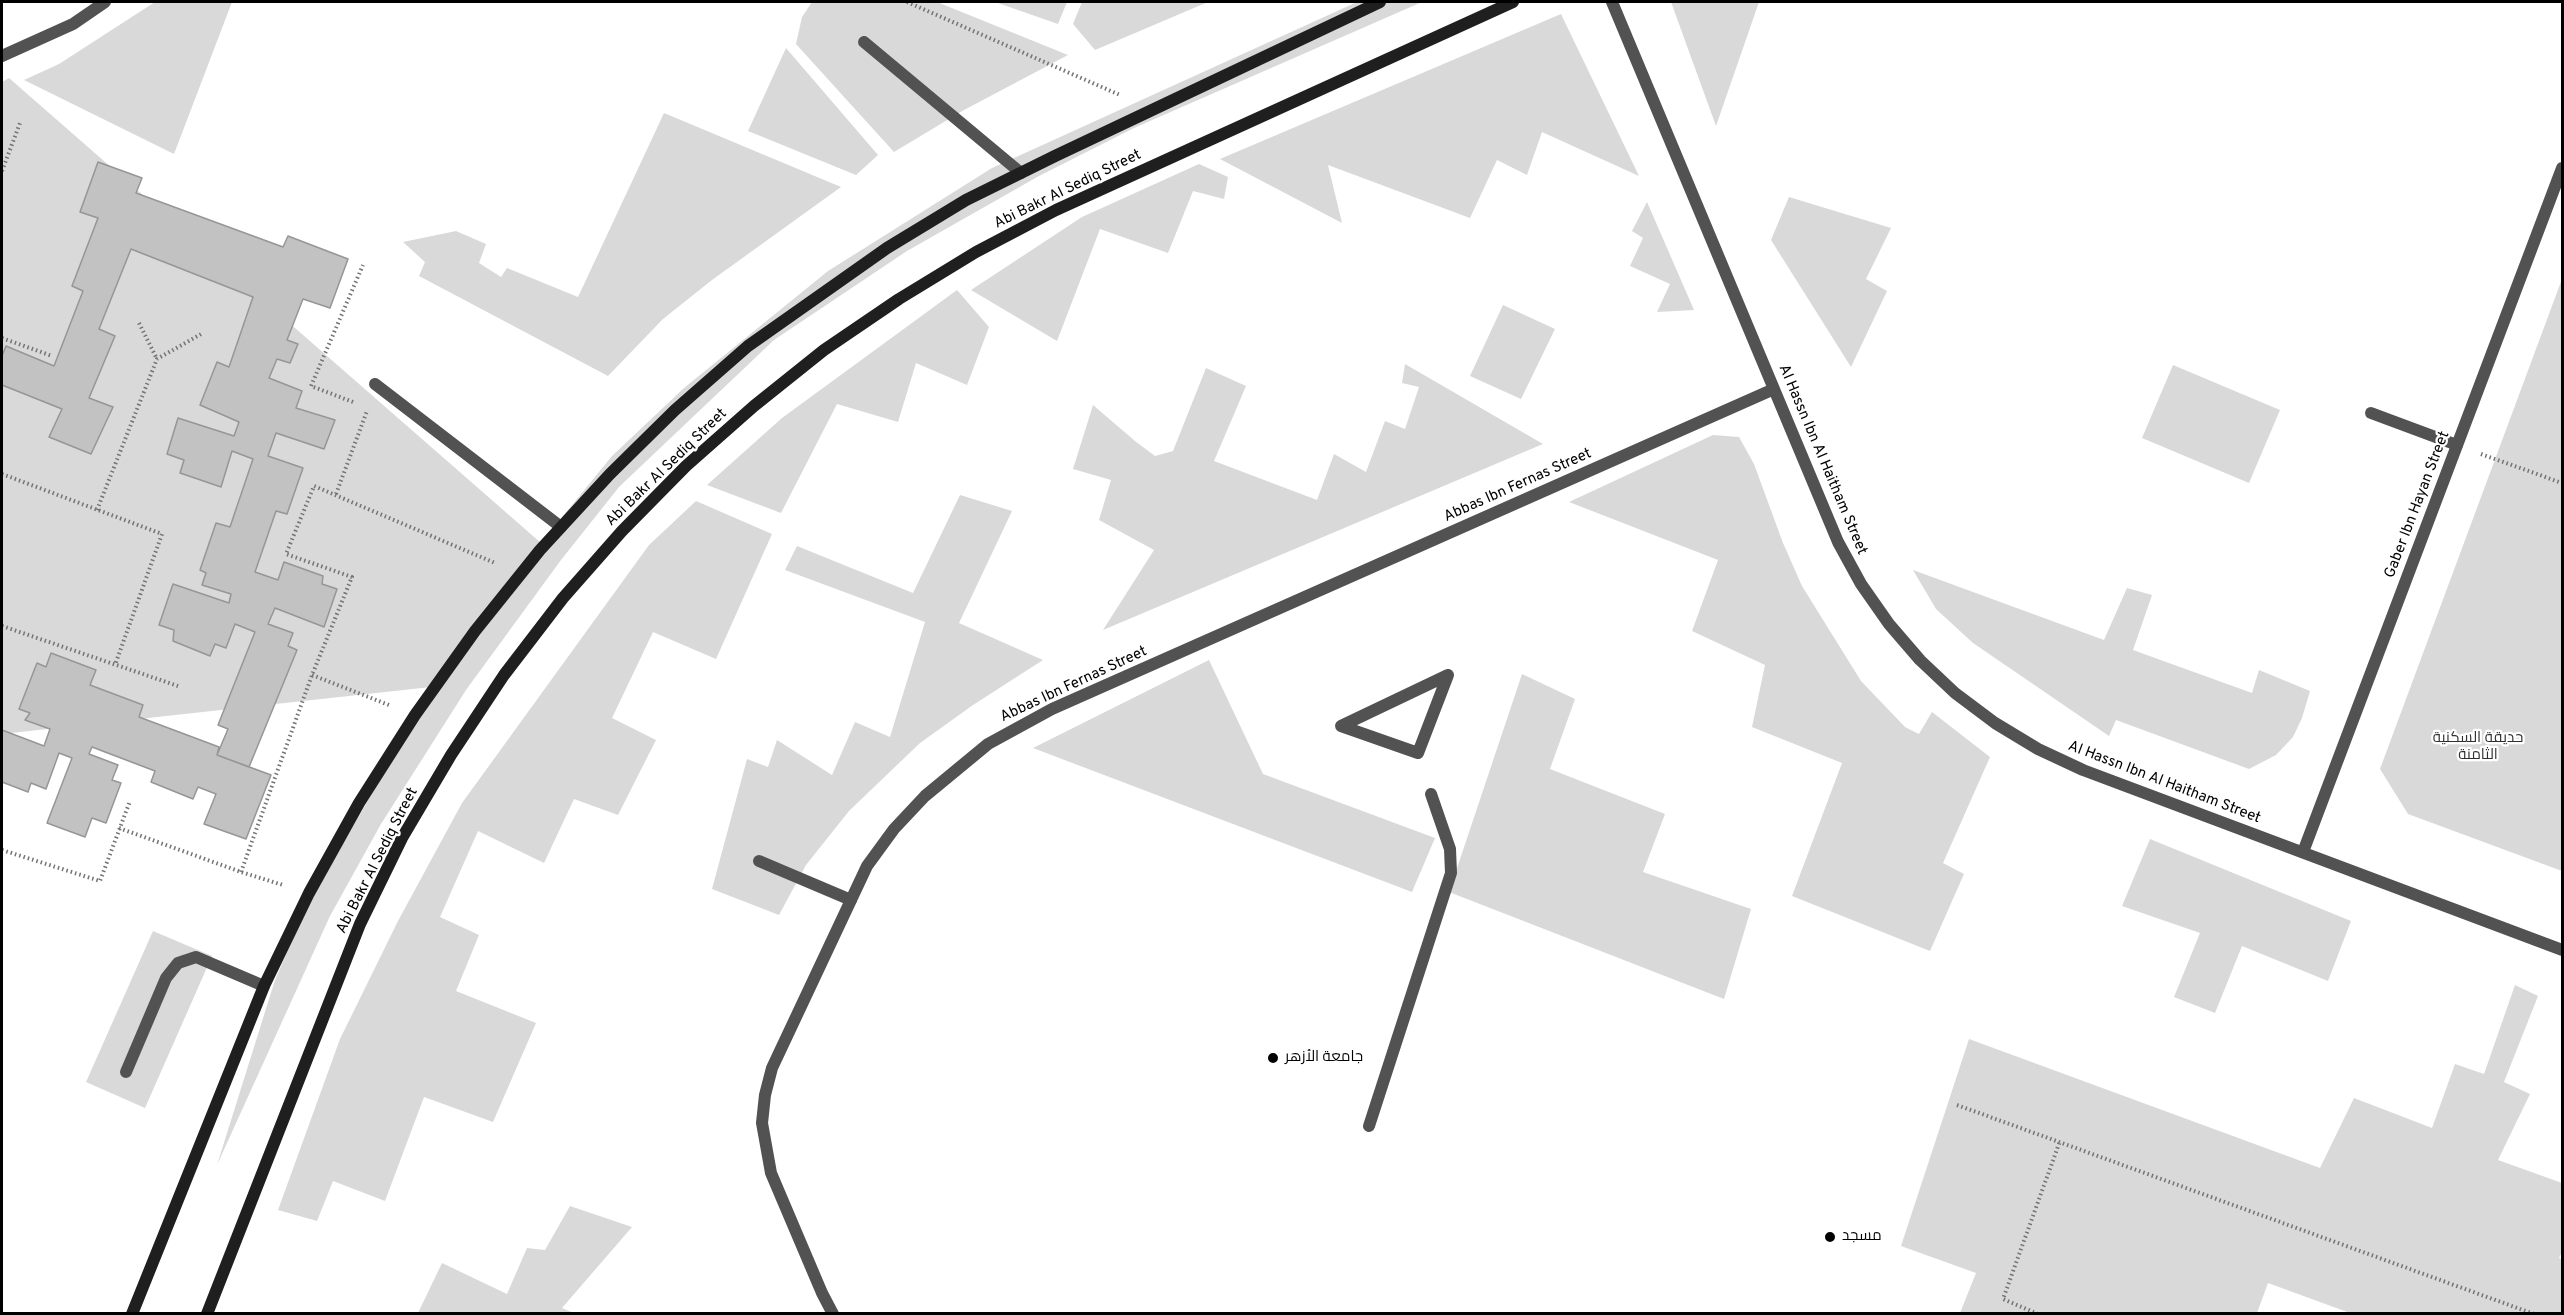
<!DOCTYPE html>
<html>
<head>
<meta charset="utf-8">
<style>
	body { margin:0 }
	#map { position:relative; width:2564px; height:1315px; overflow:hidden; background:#fff; font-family:Overpass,sans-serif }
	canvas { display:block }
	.frame { position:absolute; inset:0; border:3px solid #000; pointer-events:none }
</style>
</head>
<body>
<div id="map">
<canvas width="2564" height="1315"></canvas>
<div class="frame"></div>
</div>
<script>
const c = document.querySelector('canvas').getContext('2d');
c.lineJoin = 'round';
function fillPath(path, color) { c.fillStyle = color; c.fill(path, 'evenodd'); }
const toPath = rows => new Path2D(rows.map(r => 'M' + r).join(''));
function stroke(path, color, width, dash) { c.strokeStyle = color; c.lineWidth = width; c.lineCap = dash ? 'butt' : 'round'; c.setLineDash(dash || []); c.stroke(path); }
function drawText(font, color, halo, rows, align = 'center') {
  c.font = font + ' Overpass,Cairo,sans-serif'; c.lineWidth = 4.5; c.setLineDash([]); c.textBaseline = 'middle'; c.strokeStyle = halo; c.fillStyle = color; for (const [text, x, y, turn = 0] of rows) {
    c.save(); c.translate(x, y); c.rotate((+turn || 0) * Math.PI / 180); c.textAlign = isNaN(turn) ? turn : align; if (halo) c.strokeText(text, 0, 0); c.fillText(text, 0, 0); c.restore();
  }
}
fillPath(toPath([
	[155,2,232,2,174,154,24,80,59,64],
	[812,2,937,2,1068,55,964,110,894,152,796,44,802,17],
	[995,2,1067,2,1058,24],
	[1082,2,1208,2,1095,50,1073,24],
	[1357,2,1422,2,1134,128,1039,176,907,251,774,340,619,487,561,560,466,690,381,824,330,916,217,1165,275,980,308,904,405,737,440,686,2,734,2,82,9,78,541,543,612,456,684,388,828,271,992,168],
	[1671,2,1759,2,1716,126],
	[1561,14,1639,176,1542,132,1527,175,1497,160,1470,218,1328,165,1342,223,1220,159],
	[786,48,878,155,856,175,748,131],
	[664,113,841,187,712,280,663,319,608,376,419,276,425,262,403,242,456,231,486,244,479,263,501,277,507,268,578,297],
	[1199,164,1228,177,1224,199,1193,191,1168,253,1100,229,1057,341,971,290,1082,217],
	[1789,197,1891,228,1866,279,1887,291,1851,367,1771,240],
	[1647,202,1694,310,1657,312,1670,284,1630,266,1643,238,1632,231],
	[2562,279,2562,871,2408,814,2380,769],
	[957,290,989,327,967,385,916,363,898,422,837,404,781,513,707,485,782,418],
	[1503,305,1555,329,1521,399,1470,376],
	[1405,364,1543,444,1103,630,1154,550,1099,520,1111,480,1073,469,1093,405,1135,441,1155,456,1173,451,1206,368,1246,386,1214,461,1317,500,1334,454,1366,472,1385,421,1405,429,1419,387,1402,383],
	[2173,365,2280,410,2249,483,2142,438],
	[1713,435,1739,437,1754,464,1783,543,1802,586,1861,681,1905,727,1919,734,1932,712,1990,757,1943,863,1964,874,1930,951,1792,896,1842,763,1752,727,1765,665,1692,631,1718,560,1569,502],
	[960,495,1012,511,959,623,1043,660,973,705,920,743,849,811,806,865,779,915,712,889,747,759,768,767,777,740,832,775,855,722,890,737,925,622,785,570,797,546,913,593],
	[696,501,772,534,716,659,653,632,612,718,656,740,618,815,574,799,544,863,478,831,440,917,479,935,456,991,536,1023,493,1122,424,1097,385,1201,333,1181,317,1221,278,1210,340,1039,398,921,462,803,649,545],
	[1913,570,2104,640,2127,588,2152,595,2133,650,2252,693,2259,670,2310,691,2302,718,2293,737,2276,755,2249,769,2116,720,2109,736,1973,643,1936,609],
	[1209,660,1263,774,1435,838,1412,892,1033,748],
	[1522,674,1575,699,1550,769,1665,814,1643,872,1751,909,1724,999,1449,892],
	[2150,839,2351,921,2328,981,2242,946,2215,1013,2174,997,2200,933,2122,906],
	[153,931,212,956,145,1108,86,1082],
	[2515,985,2538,996,2504,1082,2530,1094,2498,1160,2562,1183,2562,1252,2559,1258,2562,1260,2562,1313,2350,1313,2268,1283,2257,1313,1960,1313,1976,1273,1901,1246,1969,1039,2320,1168,2354,1098,2432,1128,2455,1064,2484,1074],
	[570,1206,632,1227,562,1308,574,1313,418,1313,442,1263,507,1294,527,1248,545,1250]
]), '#d9d9d9');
const building = toPath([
	[98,162,142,178,136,193,283,247,288,236,348,259,330,308,303,299,287,340,298,344,290,363,277,359,269,378,302,391,296,408,335,420,324,449,276,433,268,456,303,468,287,514,276,511,255,572,278,580,284,562,323,576,322,584,337,589,324,627,275,608,268,624,293,633,288,646,297,650,249,767,217,755,228,729,218,725,255,632,235,624,226,648,215,644,210,656,173,641,174,630,159,625,173,584,229,603,231,594,202,585,206,573,200,570,216,523,230,527,253,459,232,451,221,487,180,473,184,460,167,454,178,418,234,436,239,422,200,405,217,362,229,367,253,297,131,249,99,329,115,336,89,398,113,407,91,454,49,437,62,409,2,385,2,356,6,346,54,366,83,291,72,286,98,218,80,212,98,162],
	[51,653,96,670,90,685,143,705,139,717,219,747,217,755,271,775,246,839,204,824,216,794,198,787,193,799,151,782,155,771,92,747,89,754,118,765,112,780,121,783,106,823,92,818,85,837,47,823,72,758,59,753,46,789,31,783,28,792,2,782,2,730,44,746,50,729,25,720,30,713,19,709,37,663,46,667,51,653]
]);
fillPath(building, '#c2c2c2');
stroke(building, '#969696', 1.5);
stroke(toPath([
	[907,2,1120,95],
	[2,171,20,123],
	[139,323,157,359],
	[2,338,52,356],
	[353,402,311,386,363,265],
	[2481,454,2562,483],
	[2,474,162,534,115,665],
	[336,494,367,411],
	[97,510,157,359,203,333],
	[2,626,178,686],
	[312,675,389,705],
	[119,828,241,872,283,885],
	[2,850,100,881,130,801],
	[241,872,312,675,352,577,286,554,314,486,495,563],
	[1957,1105,2534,1314],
	[2038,1314,2003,1299,2060,1141]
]), '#747474', 4, [1.5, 3]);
stroke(toPath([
	[864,42,1021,173],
	[375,384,561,527],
	[2371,413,2457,445],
	[759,861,851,900],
	[126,1072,166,978,178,963,196,957,264,986],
	[1369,1126,1451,873,1450,849,1431,794]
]), '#525252', 12);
stroke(toPath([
	[1448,675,1418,753,1341,726,1448,675]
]), '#525252', 12);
stroke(toPath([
	[1612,2,1838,542,1861,584,1889,624,1920,660,1955,693,1995,723,2038,749,2083,770,2562,950],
	[2,56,73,24,105,2],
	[2303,852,2562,168],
	[833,1314,822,1293,771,1173,762,1123,765,1095,772,1068,867,866,894,829,925,796,988,744,1052,709,1774,389]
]), '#525252', 12);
stroke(toPath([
	[132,1314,264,986,309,893,359,803,415,715,475,631,540,550,610,474,675,410,748,346,887,248,966,200,1055,156,1380,2],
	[207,1314,360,924,402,838,451,755,504,675,563,598,622,531,686,466,754,406,824,350,899,299,976,252,1056,210,1513,2]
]), '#1f1f1f', 12);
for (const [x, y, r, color] of [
	[1273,1058,6,"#000"],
	[1830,1237,6,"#000"]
]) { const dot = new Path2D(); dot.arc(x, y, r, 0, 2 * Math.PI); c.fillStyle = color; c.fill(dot); stroke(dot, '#fff', 2); }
drawText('15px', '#000', '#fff', [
	["Abi Bakr Al Sediq Street",1068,190,-26],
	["Al Hassn Ibn Al Haitham Street",1822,460,67],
	["Abi Bakr Al Sediq Street",667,468,-44],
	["Abbas Ibn Fernas Street",1518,486,-24],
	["Gaber Ibn Hayan Street",2418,505,-69],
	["Abbas Ibn Fernas Street",1074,685,-25],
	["Al Hassn Ibn Al Haitham Street",2164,783,21],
	["Abi Bakr Al Sediq Street",378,861,-63]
]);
drawText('15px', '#303030', '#fff', [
	["حديقة السكنية",2478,739],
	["الثامنة",2478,756]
]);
drawText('15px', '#000', '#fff', [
	["جامعة الأزهر",1285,1058],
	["مسجد",1842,1237]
], 'left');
</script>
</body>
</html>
